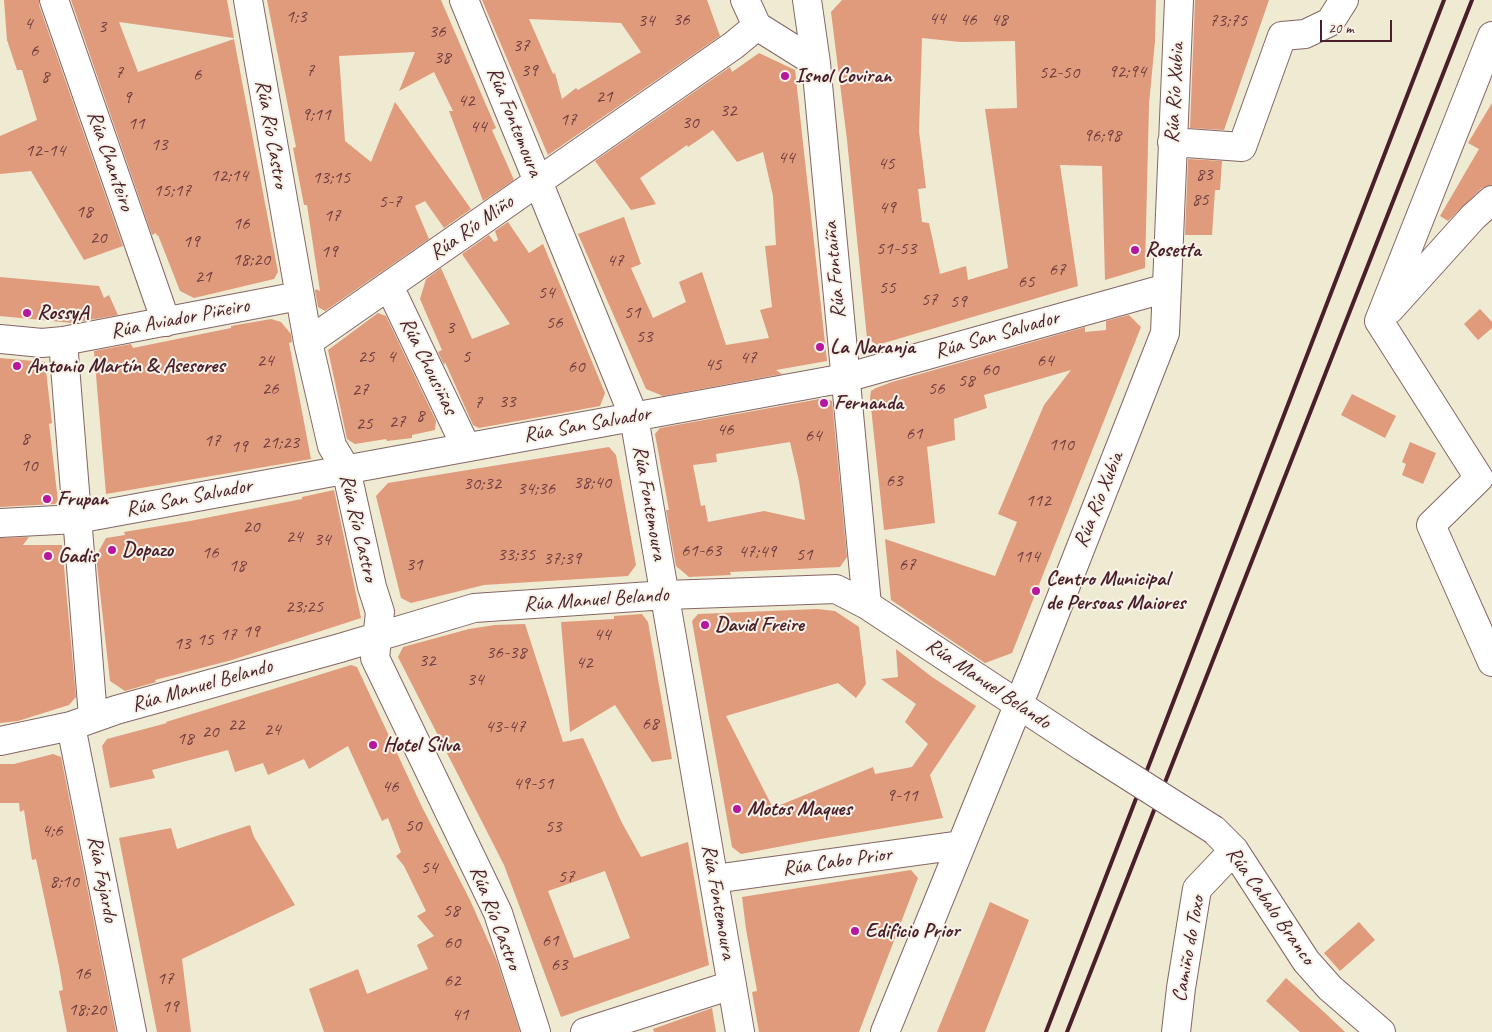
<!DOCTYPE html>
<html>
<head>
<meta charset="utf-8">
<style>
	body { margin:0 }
	#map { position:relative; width:1492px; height:1032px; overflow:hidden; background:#efead2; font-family:Caveat,sans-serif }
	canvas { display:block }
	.scale { position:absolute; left:1320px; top:20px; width:72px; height:22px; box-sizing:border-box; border:2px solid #4a1f2b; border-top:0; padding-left:6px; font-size:15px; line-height:18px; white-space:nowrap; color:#4a1f2b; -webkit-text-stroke:4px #f7f3e8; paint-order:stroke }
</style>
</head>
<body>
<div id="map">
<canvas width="1492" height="1032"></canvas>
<div class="scale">20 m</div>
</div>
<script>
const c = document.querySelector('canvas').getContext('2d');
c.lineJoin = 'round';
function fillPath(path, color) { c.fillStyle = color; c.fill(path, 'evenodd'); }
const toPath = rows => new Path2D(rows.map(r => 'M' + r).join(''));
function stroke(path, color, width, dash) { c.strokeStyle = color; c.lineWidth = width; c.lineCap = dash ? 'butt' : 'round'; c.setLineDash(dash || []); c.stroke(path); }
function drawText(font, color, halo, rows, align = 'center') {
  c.font = font + ' Caveat,sans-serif'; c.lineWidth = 4; c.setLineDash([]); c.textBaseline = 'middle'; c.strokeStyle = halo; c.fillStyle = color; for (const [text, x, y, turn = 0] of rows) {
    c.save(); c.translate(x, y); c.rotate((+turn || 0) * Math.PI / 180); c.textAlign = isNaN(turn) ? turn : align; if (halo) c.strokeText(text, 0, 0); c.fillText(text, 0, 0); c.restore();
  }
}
fillPath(toPath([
	[4,0,39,0,39,5,123,246,84,260,31,171,0,174,0,136,37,120,22,70,17,70,7,40],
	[71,0,227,0,234,38,119,22,138,72,234,39,278,272,274,279,194,298,180,291,158,235,157,236,156,233,152,235],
	[267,0,441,0,496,128,492,130,514,180,483,201,449,111,453,111,434,72,399,91,415,52,339,56,345,141,371,162,395,102,471,209,444,228,425,201,415,206,429,239,325,311,318,307,315,291,316,289,320,291,307,205,304,205,293,148,296,147],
	[482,0,707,0,720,36,548,155],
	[529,19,621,23,641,52,578,90,576,88,562,99,555,73,553,74],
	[842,0,1156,0,1155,41,1149,104,1145,268,1105,280,1102,166,1060,165,1078,286,877,345,867,338,847,140,831,12],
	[922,38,960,42,1015,41,1017,108,985,109,1008,268,968,280,966,266,940,274,929,223,922,222,918,189,926,188,919,131],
	[1195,0,1269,0,1224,130,1190,128],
	[759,53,795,70,827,361,776,370,782,374,663,396,646,389,578,234,624,217,641,264,631,268,653,318,686,302,679,282,702,272,726,345,769,338,760,310,772,307,765,246,776,245,773,196,763,152,737,162,713,130,688,147,687,145,640,178,656,204,631,210,595,161,730,67,732,72],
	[1492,103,1492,185,1482,188,1448,221,1440,216,1479,149,1468,143],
	[1188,159,1222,161,1220,190,1215,190,1212,235,1185,235],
	[508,222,529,253,543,244,605,393,600,406,479,428,473,425,445,362,444,365,438,352,442,350,420,299,426,279,441,268,472,339,510,324,462,254,489,235,494,242,498,240,495,231],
	[0,277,99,286,104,298,109,295,118,315,72,323,0,316],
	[1480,309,1492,322,1492,328,1478,340,1464,324],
	[378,313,386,316,436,421,435,430,412,435,412,438,387,441,386,439,355,444,347,439,328,350],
	[1129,315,1141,327,1012,653,985,663,891,600,885,539,995,576,1017,522,998,514,1044,405,1071,370,984,395,987,408,954,419,955,440,927,447,935,523,884,530,870,398,871,391,876,388,892,382,1085,327,1085,332,1106,330,1106,321],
	[271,319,281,322,291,334,292,342,289,343,311,459,106,494,94,351,131,344,133,348,231,328,231,326],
	[0,358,45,362,52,423,49,424,58,501,55,504,0,507],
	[1352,394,1396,416,1385,438,1341,415],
	[825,398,832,401,847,557,840,567,730,572,731,575,689,577,676,566,666,510,669,510,655,434,660,428],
	[790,442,799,481,805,520,764,511,708,522,705,505,701,506,693,465,717,462,716,454],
	[1410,442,1436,453,1423,484,1402,475,1406,464,1402,462],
	[609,447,616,455,636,565,628,576,484,585,411,603,401,598,376,496,388,483],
	[334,490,361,618,232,660,155,680,156,682,125,691,110,681,96,556,106,538,125,535,124,532,190,521,302,499,302,497],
	[29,537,23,545,62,545,76,697,69,705,18,721,0,723,0,538],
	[817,609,835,611,859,627,866,684,856,698,838,683,726,716,773,808,873,767,875,774,912,767,928,744,905,722,916,704,881,679,898,677,896,649,932,677,976,706,930,775,943,818,809,841,741,854,732,847,692,621,698,614],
	[642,614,648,622,672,759,652,762,615,705,570,732,561,622,614,619,614,616],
	[525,624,563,742,583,738,622,823,641,857,688,842,709,965,561,1017,504,865,398,657,403,647,469,629,495,625],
	[605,871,630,938,574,958,548,891],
	[351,665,357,667,422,807,470,900,497,961,520,1032,324,1032,309,989,358,969,367,994,428,969,417,945,434,936,417,916,426,911,404,866,396,856,401,852,388,818,382,821,348,746,309,769,304,759,268,775,263,763,235,772,228,750,152,770,155,778,110,788,102,746,107,739,167,723,166,722],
	[53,754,61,757,116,1032,67,1032,59,991,63,990,59,966,36,859,32,860,24,810,20,812,19,803,0,803,0,764,14,764],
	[250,825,254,837,295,905,182,959,191,1032,157,1032,119,838,171,828,177,849],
	[911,870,918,878,859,1032,759,1032,752,992,757,991,746,929,742,897],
	[990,902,1029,920,985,1032,937,1032],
	[1359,922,1375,940,1340,971,1324,953],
	[1286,978,1324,1012,1345,1032,1300,1032,1266,1001],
	[712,1008,716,1032,654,1032,653,1029]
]), '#e09a7c');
const minor = toPath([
	[54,0,166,322],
	[248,0,308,342,332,446,346,469,372,587,380,612,375,658,498,913,536,1032],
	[464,0,634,417,740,1032],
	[745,0,757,26,816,63],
	[807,0,816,63,867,605],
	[1172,142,1242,147,1282,36,1305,34,1330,22,1344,0],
	[389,286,466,447],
	[1390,309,1473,217,1492,200],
	[1379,321,1479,478,1431,525,1492,662],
	[1379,321,1492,36],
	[0,339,42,343,63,341,299,296],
	[63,341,93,717],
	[308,342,734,45,757,26],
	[0,523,77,519,845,378,1167,288],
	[71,726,132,1032],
	[0,741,71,726,116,710,340,648,474,608,666,595,836,589,867,605,1083,747],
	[1214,830,1234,850,1306,961,1330,988,1381,1032],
	[714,879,961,845],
	[585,1032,732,985],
	[885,1032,1035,664,1165,333,1179,0],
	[1176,1032,1181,988,1197,889,1234,850]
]);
stroke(minor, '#846665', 30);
stroke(minor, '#fff', 28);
stroke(toPath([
	[1046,1032,1444,0],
	[1067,1032,1472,0]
]), '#4a1f2b', 4);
const minorBridge = toPath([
	[1083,747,1214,830]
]);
stroke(minorBridge, '#846665', 30, []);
stroke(minorBridge, '#fff', 28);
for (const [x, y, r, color] of [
	[785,76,5,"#b5179e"],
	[1135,250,5,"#b5179e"],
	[27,313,5,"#b5179e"],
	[820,347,5,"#b5179e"],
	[17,366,5,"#b5179e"],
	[824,403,5,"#b5179e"],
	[47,499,5,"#b5179e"],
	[112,550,5,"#b5179e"],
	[48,556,5,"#b5179e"],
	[1036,591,5,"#b5179e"],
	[705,625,5,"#b5179e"],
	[373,745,5,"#b5179e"],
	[737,809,5,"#b5179e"],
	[855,931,5,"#b5179e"]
]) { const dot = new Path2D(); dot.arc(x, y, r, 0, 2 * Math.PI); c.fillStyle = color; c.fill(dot); stroke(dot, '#f7f3e8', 2); }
drawText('19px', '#703e3f', null, [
	["1;3",296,17],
	["44",937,19],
	["36",681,20],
	["46",968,20],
	["48",999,20],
	["34",646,21],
	["73;75",1228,21],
	["4",28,24],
	["3",102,27],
	["36",437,32],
	["37",521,46],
	["6",34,51],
	["38",442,58],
	["7",310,71],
	["39",529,71],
	["92;94",1127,72],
	["7",119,73],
	["52-50",1059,73],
	["6",197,75],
	["8",45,77],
	["21",604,97],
	["9",127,98],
	["42",466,101],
	["32",728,111],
	["9;11",316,115],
	["17",568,120],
	["30",690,123],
	["11",136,124],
	["44",478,127],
	["96;98",1102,136],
	["13",159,145],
	["12-14",45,151],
	["44",786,158],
	["45",886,164],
	["83",1204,175],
	["12;14",229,176],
	["13;15",331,178],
	["15;17",172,191],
	["85",1200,200],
	["5-7",390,202],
	["49",887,208],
	["18",84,212],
	["17",332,216],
	["16",241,224],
	["20",98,238],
	["19",191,242],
	["51-53",896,249],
	["19",329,252],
	["18;20",251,260],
	["47",615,261],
	["67",1057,270],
	["21",203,277],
	["65",1026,282],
	["55",887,288],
	["54",546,293],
	["57",929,300],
	["59",958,302],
	["51",632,313],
	["56",554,323],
	["3",450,328],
	["53",644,337],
	["25",366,357],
	["4",391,357],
	["5",466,357],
	["47",748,358],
	["24",265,361],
	["64",1045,361],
	["45",713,365],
	["60",576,367],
	["60",990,370],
	["58",966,381],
	["26",270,389],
	["56",936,389],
	["27",360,390],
	["33",507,402],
	["7",478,403],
	["8",420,416],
	["27",397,422],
	["25",364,424],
	["46",725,430],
	["61",914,434],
	["64",813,436],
	["8",25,439],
	["17",212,441],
	["21;23",280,443],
	["110",1061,445],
	["19",239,447],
	["10",29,466],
	["63",894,481],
	["38;40",592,483],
	["30;32",482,484],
	["34;36",536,489],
	["112",1038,501],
	["20",251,527],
	["24",294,537],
	["34",322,540],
	["61-63",701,551],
	["47;49",757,552],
	["16",210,553],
	["33;35",516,555],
	["51",804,555],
	["114",1027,557],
	["37;39",562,559],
	["31",414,565],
	["67",907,565],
	["18",237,566],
	["23;25",304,607],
	["19",251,632],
	["17",228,635],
	["44",602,635],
	["15",205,640],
	["13",182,644],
	["36-38",506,653],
	["32",427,661],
	["42",584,663],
	["34",475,680],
	["68",650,724],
	["22",236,725],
	["43-47",505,727],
	["24",272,730],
	["20",210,732],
	["18",185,739],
	["49-51",533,784],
	["46",390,787],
	["9-11",902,796],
	["50",413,826],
	["53",553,827],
	["4;6",52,831],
	["54",429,868],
	["57",566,877],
	["8;10",64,882],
	["58",451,911],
	["61",550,941],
	["60",452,943],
	["63",559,965],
	["16",82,974],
	["17",165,979],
	["62",452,981],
	["19",170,1007],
	["18;20",87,1010],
	["41",460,1015]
]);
drawText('bold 21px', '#4a1f2b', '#f7f3e8', [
	["Isnol Coviran",795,76],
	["Rosetta",1145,250],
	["RossyA",37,313],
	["La Naranja",830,347],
	["Antonio Martín & Asesores",27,366],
	["Fernanda",834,403],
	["Frupan",57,499],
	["Dopazo",122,550],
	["Gadis",58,556],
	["Centro Municipal",1046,579],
	["de Persoas Maiores",1046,603],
	["David Freire",715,625],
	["Hotel Silva",383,745],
	["Motos Maques",747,809],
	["Edificio Prior",865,931]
], 'left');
drawText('21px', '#4a1f2b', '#f7f3e8', [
	["Rúa Río Xubia",1175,93,-87],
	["Rúa Fontemoura",514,122,68],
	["Rúa Río Castro",271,134,80],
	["Rúa Chanteiro",110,161,71],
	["Rúa Río Miño",472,228,-35],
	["Rúa Fontaíña",835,270,-95],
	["Rúa Aviador Piñeiro",180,319,-11],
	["Rúa San Salvador",997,335,-16],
	["Rúa Chousiñas",428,366,64],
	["Rúa San Salvador",587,425,-10],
	["Rúa San Salvador",189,498,-11],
	["Rúa Río Xubia",1099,500,-68],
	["Rúa Fontemoura",649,503,80],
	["Rúa Río Castro",358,528,77],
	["Rúa Manuel Belando",596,600,-4],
	["Rúa Manuel Belando",988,684,34],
	["Rúa Manuel Belando",202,686,-16],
	["Rúa Cabo Prior",837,862,-8],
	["Rúa Fajardo",102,879,79],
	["Rúa Fontemoura",718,902,80],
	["Rúa Cabalo Branco",1270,906,55],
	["Rúa Río Castro",495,918,69],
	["Camiño do Toxo",1189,949,-80]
]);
</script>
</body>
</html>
